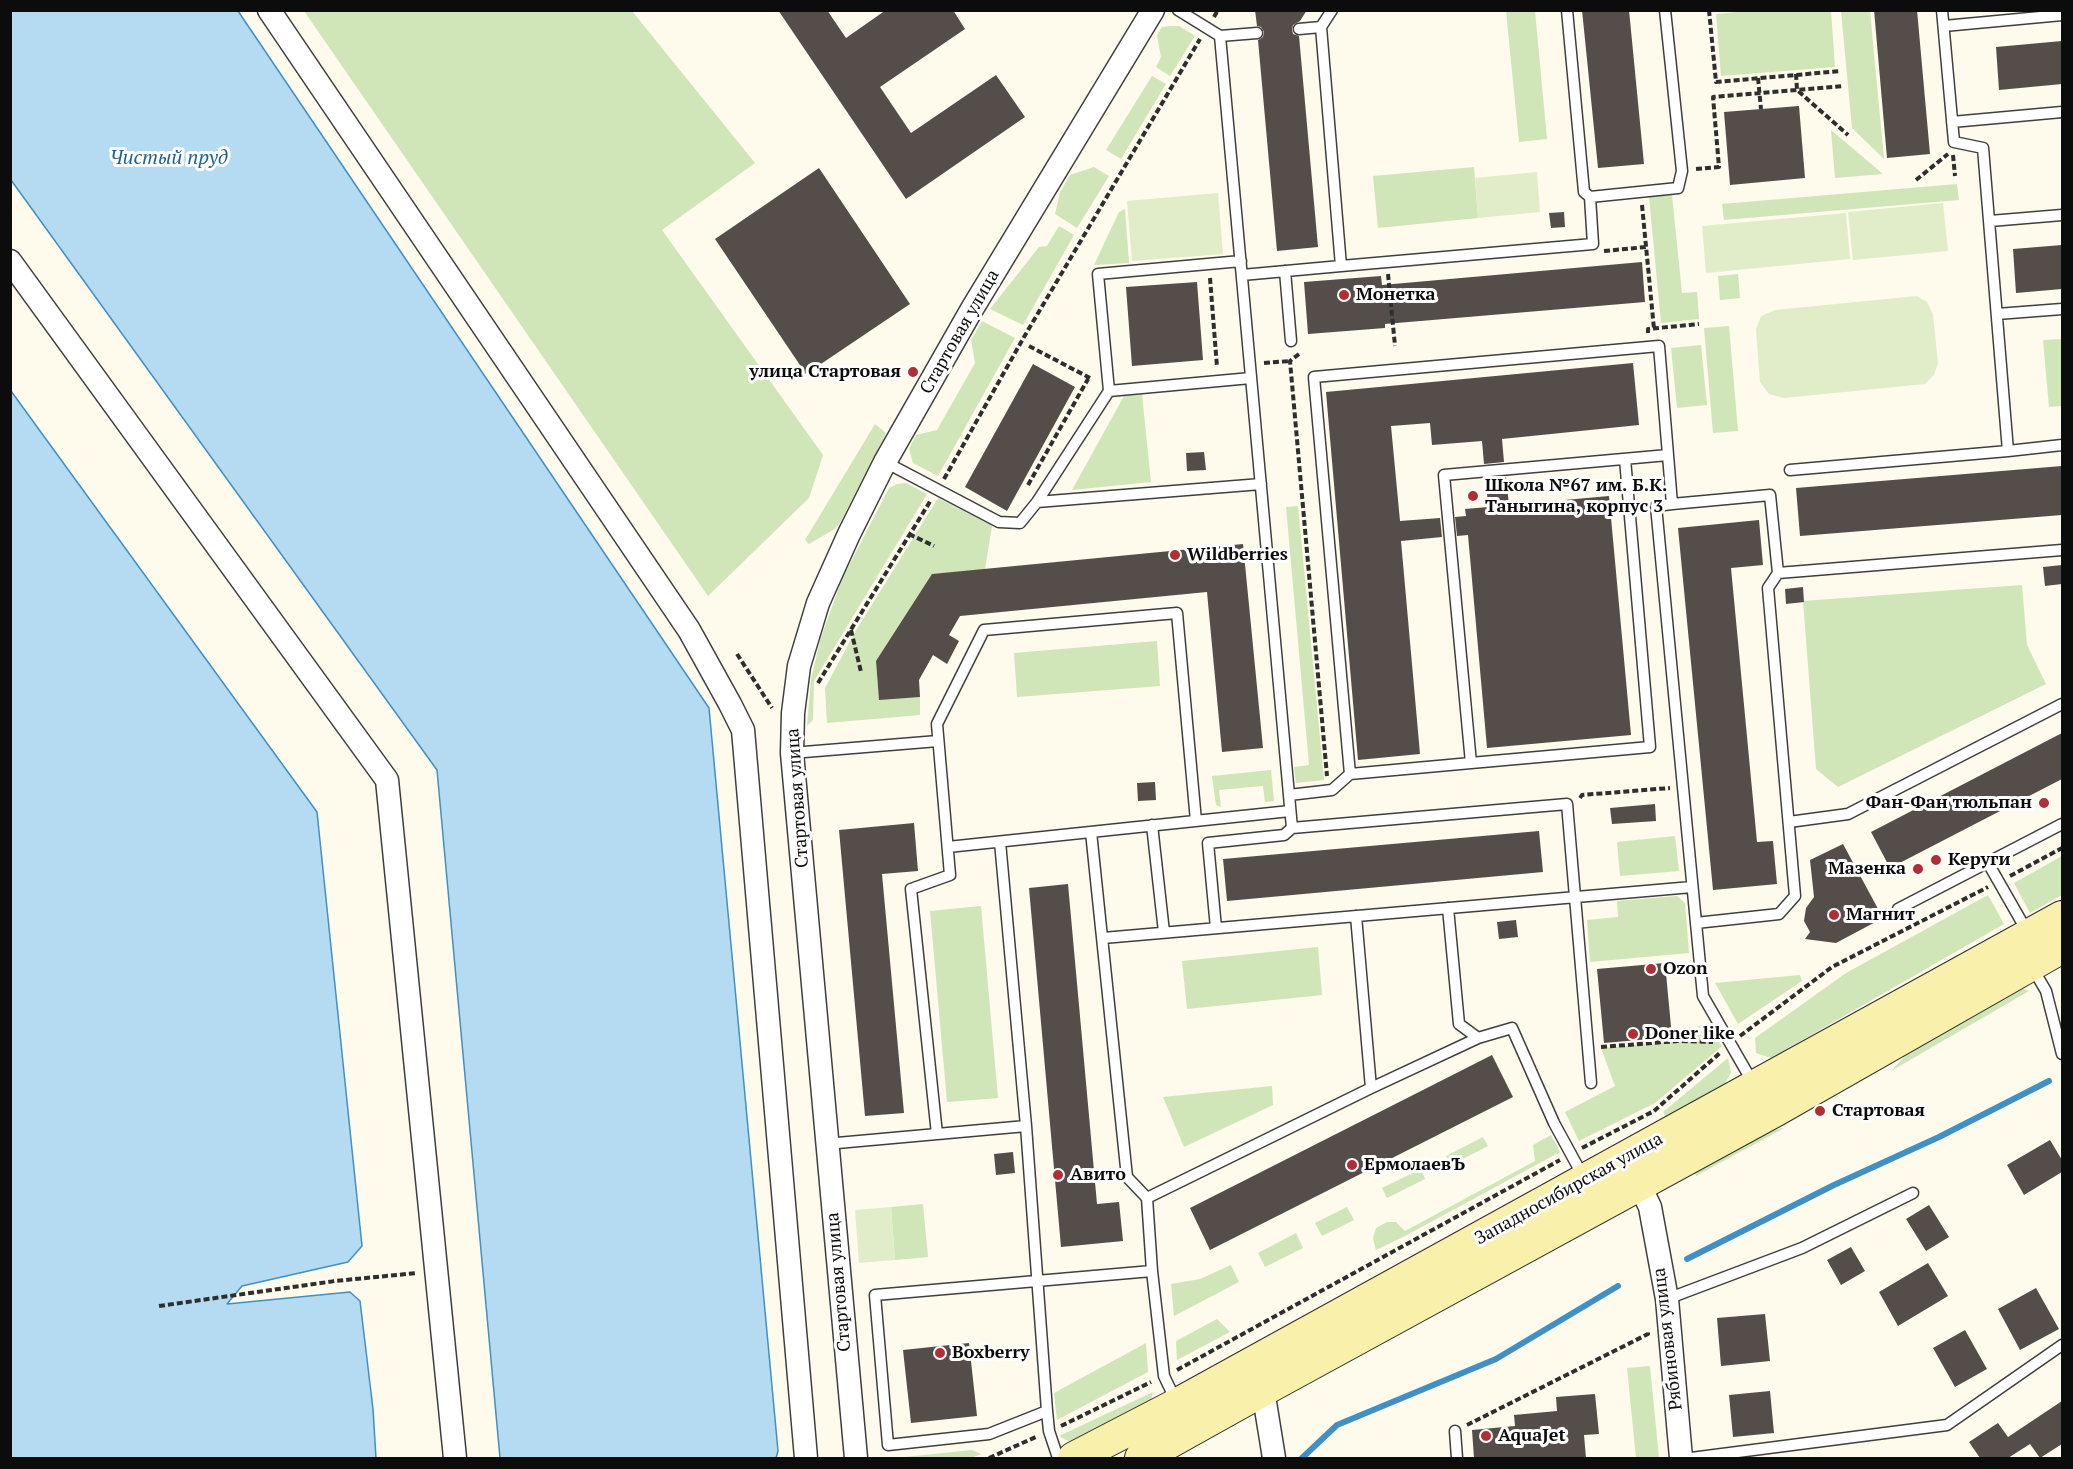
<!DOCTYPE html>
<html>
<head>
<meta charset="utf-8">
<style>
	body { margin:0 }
	#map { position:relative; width:2073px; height:1469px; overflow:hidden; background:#fefaec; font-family:"PT Serif",serif }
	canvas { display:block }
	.frame { position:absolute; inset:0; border:12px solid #0c0c0c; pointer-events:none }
</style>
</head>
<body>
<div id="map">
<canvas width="2073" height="1469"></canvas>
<div class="frame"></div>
</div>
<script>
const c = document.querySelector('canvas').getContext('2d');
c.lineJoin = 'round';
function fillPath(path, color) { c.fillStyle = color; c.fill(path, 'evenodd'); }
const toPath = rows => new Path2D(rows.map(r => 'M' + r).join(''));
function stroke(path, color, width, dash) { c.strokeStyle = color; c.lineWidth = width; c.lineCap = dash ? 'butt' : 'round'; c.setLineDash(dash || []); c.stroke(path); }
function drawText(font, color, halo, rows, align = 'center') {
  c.font = font + ' "PT Serif",serif'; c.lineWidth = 6; c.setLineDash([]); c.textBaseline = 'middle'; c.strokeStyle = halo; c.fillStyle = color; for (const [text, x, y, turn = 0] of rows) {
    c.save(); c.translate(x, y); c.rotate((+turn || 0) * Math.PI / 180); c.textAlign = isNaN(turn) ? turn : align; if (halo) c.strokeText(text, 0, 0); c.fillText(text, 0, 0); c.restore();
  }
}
fillPath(toPath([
	[1759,10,1831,11,1835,67,1721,76,1716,14],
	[304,11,632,11,755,163,662,230,823,455,809,498,708,596],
	[1506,11,1535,11,1547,139,1519,142],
	[1841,11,1870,11,1884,159,1852,128],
	[1170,26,1179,26,1195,36,1170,76,1156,67,1161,57,1157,35,1162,27],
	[1152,76,1166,84,1121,159,1106,150],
	[1831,130,1883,174,1835,178],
	[1094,167,1109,176,1077,228,1055,214,1060,192,1070,175],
	[1474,167,1478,218,1378,228,1373,176],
	[1957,184,1959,200,1724,220,1722,204],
	[1672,195,1682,293,1697,292,1699,319,1661,323,1649,197],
	[1125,209,1129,263,1094,265,1119,212],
	[1059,226,1074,235,1023,325,990,309,1039,247,1047,246],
	[1738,274,1740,298,1720,300,1718,276],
	[982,321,1015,338,938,476,913,463,909,449,916,435,937,430,975,363,971,340],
	[1729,326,1738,431,1713,433,1704,328],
	[2062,339,2062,406,2049,407,2043,340],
	[1701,345,1707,405,1677,408,1671,348],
	[1142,395,1151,482,1072,490,1124,396],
	[875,424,886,433,840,523,833,530,809,544,805,540],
	[906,483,927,494,814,681,813,720,807,726,811,679,821,637,843,577,889,488,897,484],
	[938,498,992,526,985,569,876,661,879,699,920,697,920,715,827,723,825,688,855,632],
	[1298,506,1324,780,1296,783,1294,767,1309,765,1286,507],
	[2022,585,2027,645,2046,684,1838,787,1816,769,1803,601],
	[1157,641,1160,686,1017,697,1014,653],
	[1271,770,1274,801,1265,802,1263,786,1219,790,1221,807,1216,805,1212,776],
	[1675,836,1679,871,1620,876,1617,842],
	[2062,856,2062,895,2030,913,2014,883],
	[1988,895,2004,924,1771,1058,1756,1053,1755,1038,1846,973],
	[1677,896,1685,903,1689,953,1590,962,1587,920,1618,917,1617,901],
	[981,906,998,1098,947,1102,930,911],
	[1318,947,1322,995,1187,1009,1182,961],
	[1800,975,1802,981,1738,1024,1715,983],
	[2018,987,2029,991,1891,1071,1915,1045],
	[1704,1023,1722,1046,1655,1103,1579,1141,1565,1112,1615,1086,1601,1048,1672,1042],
	[1728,1058,1731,1073,1722,1088,1666,1118,1663,1112],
	[1272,1086,1273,1105,1184,1147,1163,1097],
	[1786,1127,1696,1176,1694,1170,1753,1136],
	[1551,1135,1560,1152,1405,1236,1376,1250,1373,1238,1376,1228,1387,1222,1396,1222,1405,1231,1535,1161,1533,1145],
	[1483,1137,1488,1146,1451,1165,1446,1156],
	[1421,1169,1425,1179,1387,1198,1382,1188],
	[923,1204,928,1257,895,1260,891,1207],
	[1347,1207,1354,1220,1322,1236,1315,1223],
	[1296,1233,1303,1248,1265,1267,1258,1253],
	[1231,1265,1239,1282,1174,1316,1171,1284,1200,1279],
	[1217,1319,1230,1332,1177,1360,1176,1341],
	[1146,1343,1148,1372,1057,1420,1054,1393],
	[1650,1366,1659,1458,1636,1458,1627,1368],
	[1153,1392,1150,1405,1077,1446,1059,1436],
	[972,1450,981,1454,971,1458,895,1458]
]), '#d0e5b8');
fillPath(toPath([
	[1537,172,1540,212,1478,218,1475,178],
	[1218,193,1223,254,1132,261,1127,201],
	[1943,203,1948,251,1853,260,1848,212],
	[1846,213,1850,259,1706,273,1702,226],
	[1917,296,1927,302,1933,314,1938,363,1934,375,1925,384,1784,398,1769,394,1760,382,1756,329,1761,316,1775,310],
	[891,1207,895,1260,859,1263,855,1210]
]), '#e1edc9');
const water = toPath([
	[10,11,238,11,709,708,778,1451,776,1458,500,1458,437,770,11,180,10,11],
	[11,391,317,812,362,1246,348,1262,242,1286,227,1304,350,1292,360,1301,373,1409,376,1458,11,1458,11,391]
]);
fillPath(water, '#b4dbf1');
stroke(water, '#4090c3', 1.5);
stroke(toPath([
	[1687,1259,1834,1185,1939,1137,2049,1081],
	[1302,1458,1337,1425,1496,1359,1618,1286]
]), '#4090c3', 6);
fillPath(toPath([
	[778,10,827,10,846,38,886,10,953,10,965,29,880,87,911,133,996,75,1025,117,906,199],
	[1255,10,1307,10,1300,21,1293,25,1292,29,1293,34,1299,36,1318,247,1277,251,1258,40,1263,37,1264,32,1261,27,1257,26],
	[1582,10,1629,10,1644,164,1598,168],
	[1874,10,1917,10,1930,154,1887,158],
	[2062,41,2062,84,1999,90,1996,47],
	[1799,106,1805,178,1730,185,1724,112],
	[819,168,910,304,806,374,715,239],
	[1564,212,1565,227,1551,228,1549,213],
	[2062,245,2062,289,2016,293,2013,249],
	[1642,262,1645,302,1385,324,1385,328,1308,334,1304,282,1381,276,1382,285],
	[1197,282,1203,360,1132,366,1126,287],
	[1633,363,1639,425,1502,439,1504,462,1484,464,1482,441,1432,445,1430,423,1391,426,1400,521,1440,518,1442,537,1401,541,1420,754,1358,760,1326,392],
	[1033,364,1075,387,1007,511,965,487],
	[1204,452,1206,470,1187,471,1186,453],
	[2062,466,2062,515,1800,536,1796,488],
	[1506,477,1509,505,1609,496,1631,735,1487,748,1468,535,1457,536,1455,517,1466,516,1465,509,1488,507,1486,479],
	[1759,520,1763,565,1731,568,1757,842,1773,841,1777,884,1713,890,1678,528],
	[1243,544,1263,748,1222,752,1207,592,960,616,949,635,959,641,947,664,933,655,919,680,920,697,879,700,876,661,932,574],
	[2062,565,2062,584,2045,586,2043,567],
	[1803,587,1804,602,1786,604,1785,589],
	[2062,733,2062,779,1890,868,1871,832],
	[1155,782,1156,800,1138,801,1137,783],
	[1655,804,1656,821,1612,824,1610,808],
	[914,823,918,871,882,874,904,1113,865,1116,839,830],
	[1539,831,1543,872,1227,901,1223,859],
	[1843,844,1883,918,1836,943,1805,939,1810,932,1804,921,1806,908,1814,897,1810,860],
	[1068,884,1097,1204,1119,1202,1123,1241,1061,1247,1029,888],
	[1516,920,1518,937,1499,939,1497,922],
	[1665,963,1672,1037,1604,1043,1597,969],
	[1492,1055,1513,1097,1210,1250,1190,1208],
	[2050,1140,2062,1160,2062,1172,2024,1195,2007,1165],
	[1013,1152,1015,1173,996,1175,994,1154],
	[1929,1205,1949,1237,1926,1251,1906,1219],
	[1851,1247,1865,1271,1841,1285,1827,1260],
	[1928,1263,1948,1296,1898,1326,1879,1292],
	[2036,1288,2059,1329,2020,1350,1998,1309],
	[1765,1314,1770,1361,1721,1366,1717,1318],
	[1965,1330,1987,1369,1955,1387,1933,1348],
	[969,1343,977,1416,911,1423,903,1350],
	[1770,1391,1774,1433,1733,1437,1729,1395],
	[1595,1394,1599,1434,1584,1435,1586,1458,1474,1458,1472,1430,1515,1426,1514,1415,1557,1411,1556,1397],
	[2062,1401,2062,1444,2040,1458,2030,1444,2008,1458,1980,1458,1969,1442,1998,1423,2008,1437]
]), '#544d49');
const service = toPath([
	[1178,10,1220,36,1257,33],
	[1332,10,1321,27,1341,266,1593,244,1590,197],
	[1567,10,1584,192,1590,197,1678,188,1682,171,1665,10],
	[1942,10,1954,142,1983,148,2008,451,2062,445],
	[1944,26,2062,15],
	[1299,29,1321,27],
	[1220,36,1292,828,1567,804,1591,1083],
	[1952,122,2062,112],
	[1990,221,2062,215],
	[1241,261,1098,274,1109,391,1251,378],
	[1285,271,1291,341],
	[1242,275,1341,266],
	[1997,314,2062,309],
	[1668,455,1672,504,1656,506,1703,996,1753,1083],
	[885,462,999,522,1020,523,1037,502,1261,484],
	[1790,470,2008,451],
	[1037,502,1109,391],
	[1672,504,1770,495,1778,573,1768,588,1795,896,1779,914,1696,923],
	[1778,573,2062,550],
	[792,753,938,741],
	[1471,763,1444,475,1668,455,1659,346,1314,377,1350,774,1471,763,1650,747,1625,459],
	[1289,795,1332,790,1350,774],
	[1789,822,1848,814,2062,704],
	[1152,825,1164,932],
	[1091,832,1127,1177,1147,1198,1152,1271,1164,1376,1177,1403],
	[1000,842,1026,1126,1047,1411,1049,1431,1058,1458],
	[948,847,1290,811],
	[1988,863,2028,933],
	[1448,908,1459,1024,1478,1038],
	[1898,909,2062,824],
	[1356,916,1371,1088],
	[1216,928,1208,843,1284,835,1292,828],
	[1103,938,1692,887],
	[2032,967,2046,991,2062,1054],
	[937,1134,911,889,950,875,937,724,984,630,1177,613,1196,821],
	[826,1144,1026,1126],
	[1147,1198,1371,1088,1478,1038,1512,1028,1554,1123,1584,1178],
	[1667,1299,1802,1248,1913,1193],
	[1047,1411,989,1434,888,1445,875,1295,1152,1271],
	[1455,1431,1457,1458],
	[1691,1458,1947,1425,2062,1345]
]);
const minor = toPath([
	[269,10,689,630,730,704,743,730,806,1458],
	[10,261,387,780,455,1458],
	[1640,1186,1650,1207,1667,1299,1681,1458],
	[1263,1390,1274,1458],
	[856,1458,792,753,793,713,799,666,818,603,849,534,885,462,972,309,1153,10]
]);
const secondary = toPath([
	[1074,1458,1178,1404,2062,917],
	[1141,1458,1263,1390,1776,1110,2062,947]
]);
stroke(service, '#3f3f3f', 13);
stroke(minor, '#3f3f3f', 25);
stroke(secondary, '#2e2e2e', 34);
stroke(toPath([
	[1709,10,1716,82,1841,71],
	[1214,17,1218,10],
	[1796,74,1797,90,1848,135],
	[1758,78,1761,109],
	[1953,155,1955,176],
	[1696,169,1719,167,1713,97,1843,86],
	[1916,180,1948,154],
	[1642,205,1654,329],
	[1604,251,1646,247],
	[1388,274,1395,346],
	[1210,278,1217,367],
	[1648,333,1648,329,1699,324],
	[1029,346,1090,378],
	[1299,354,1290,361,1327,776],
	[1264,363,1290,361],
	[944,479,1024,337,1200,39],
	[1028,485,1088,379],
	[909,534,934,546],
	[851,630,861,672],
	[737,654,772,708],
	[818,683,931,500],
	[1580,798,1582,795,1670,788],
	[2010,876,2062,848],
	[1740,1036,1832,967,1988,887],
	[1601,1047,1678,1041,1713,1042],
	[1582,1148,1654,1111,1721,1052],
	[159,1306,335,1281,417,1273],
	[1177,1370,1560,1160],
	[1467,1425,1648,1334,1648,1331],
	[1061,1426,1151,1382],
	[989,1458,1038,1436]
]), '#2e2e2e', 4, [6, 3]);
stroke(service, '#fff', 10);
stroke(minor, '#fff', 22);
stroke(secondary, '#f9f0ab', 32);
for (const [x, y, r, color] of [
	[1344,295,6,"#b12e35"],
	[913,372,6,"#b12e35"],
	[1473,496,6,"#b12e35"],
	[1175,555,6,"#b12e35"],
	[2044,803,6,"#b12e35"],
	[1936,860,6,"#b12e35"],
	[1918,869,6,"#b12e35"],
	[1834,915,6,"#b12e35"],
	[1651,969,6,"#b12e35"],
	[1633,1034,6,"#b12e35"],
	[1820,1111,6,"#b12e35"],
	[1352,1165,6,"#b12e35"],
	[1058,1175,6,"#b12e35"],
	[940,1353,6,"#b12e35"],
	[1486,1436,6,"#b12e35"]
]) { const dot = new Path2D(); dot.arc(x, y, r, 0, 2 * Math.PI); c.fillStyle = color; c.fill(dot); stroke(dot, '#fff', 2); }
drawText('bold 18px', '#0c0c0c', '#fff', [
	["Монетка",1356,295],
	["улица Стартовая",901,372,"right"],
	["Школа №67 им. Б.К.",1485,486],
	["Таныгина, корпус 3",1485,507],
	["Wildberries",1187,555],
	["Фан-Фан тюльпан",2032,803,"right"],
	["Керуги",1948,860],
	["Мазенка",1906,869,"right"],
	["Магнит",1846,915],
	["Ozon",1663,969],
	["Doner like",1645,1034],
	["Стартовая",1832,1111],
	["ЕрмолаевЪ",1364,1165],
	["Авито",1070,1175],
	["Boxberry",952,1353],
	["AquaJet",1498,1436]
], 'left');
drawText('18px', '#0c0c0c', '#fff', [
	["Стартовая улица",960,332,-60],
	["Стартовая улица",798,798,-94],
	["Западносибирская улица",1569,1189,-29],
	["Стартовая улица",839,1282,-95],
	["Рябиновая улица",1668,1339,-97]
]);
drawText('italic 20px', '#1e6294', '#fff', [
	["Чистый пруд",169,158]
]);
</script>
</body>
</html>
